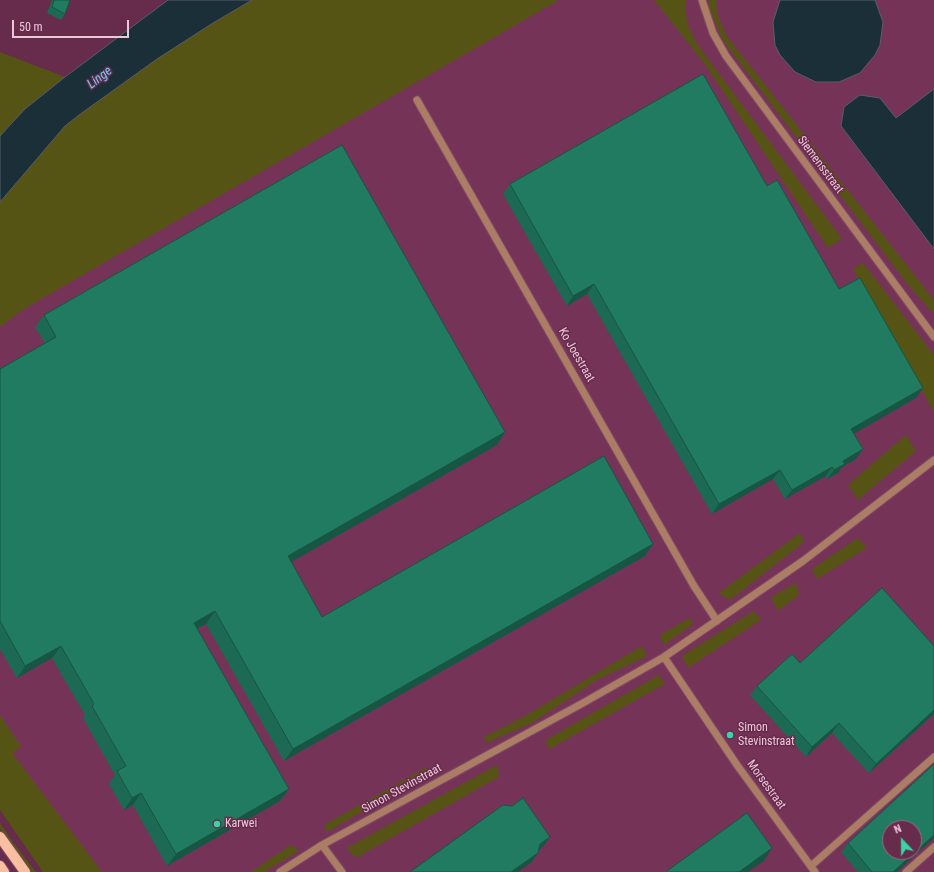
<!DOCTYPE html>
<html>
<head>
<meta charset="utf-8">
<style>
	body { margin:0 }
	#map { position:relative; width:934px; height:872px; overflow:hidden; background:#672b4c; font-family:"Roboto Condensed",sans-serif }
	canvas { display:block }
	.north { position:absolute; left:882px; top:820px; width:40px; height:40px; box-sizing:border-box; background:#672b4c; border:1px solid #9c6984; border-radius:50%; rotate:338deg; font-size:11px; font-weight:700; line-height:16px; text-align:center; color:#ecc7d8 }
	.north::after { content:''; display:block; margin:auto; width:14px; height:18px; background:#38d4a6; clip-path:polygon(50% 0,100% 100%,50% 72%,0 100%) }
	.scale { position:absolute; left:12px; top:20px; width:117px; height:18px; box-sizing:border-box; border:2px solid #ecc7d8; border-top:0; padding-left:5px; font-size:12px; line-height:14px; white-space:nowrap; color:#ecc7d8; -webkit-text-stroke:3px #672b4c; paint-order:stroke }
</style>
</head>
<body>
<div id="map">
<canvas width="934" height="872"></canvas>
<div class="north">N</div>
<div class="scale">50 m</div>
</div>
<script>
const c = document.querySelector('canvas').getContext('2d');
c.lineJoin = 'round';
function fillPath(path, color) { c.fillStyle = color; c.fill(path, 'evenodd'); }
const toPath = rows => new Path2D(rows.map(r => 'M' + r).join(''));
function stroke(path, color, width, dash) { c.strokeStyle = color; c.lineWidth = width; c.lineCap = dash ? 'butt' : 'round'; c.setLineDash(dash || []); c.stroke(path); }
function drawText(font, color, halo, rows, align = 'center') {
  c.font = font + ' "Roboto Condensed",sans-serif'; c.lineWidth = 3; c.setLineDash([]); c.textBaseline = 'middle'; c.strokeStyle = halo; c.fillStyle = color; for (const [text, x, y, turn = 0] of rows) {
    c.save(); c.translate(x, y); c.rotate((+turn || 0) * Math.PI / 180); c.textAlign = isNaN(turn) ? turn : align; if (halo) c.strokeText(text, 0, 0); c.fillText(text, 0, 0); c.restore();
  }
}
fillPath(toPath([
	[553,0,934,0,934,872,44,872,0,808,0,320],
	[890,828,914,828,914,852,890,852]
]), '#763358');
fillPath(toPath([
	[252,0,559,0,24,309,0,327,0,202,65,126,79,115,157,59,213,23],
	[654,0,686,0,685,10,689,28,697,44,842,239,828,248,704,63],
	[709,0,716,0,717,13,726,35,934,300,934,314,909,286,722,39,709,7],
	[0,52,65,77,25,109,0,136],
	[863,263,934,355,934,412,853,269],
	[906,435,916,451,858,500,848,485],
	[800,533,804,542,730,600,719,593],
	[858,538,867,548,817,579,812,569],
	[796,583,799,595,778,611,771,597],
	[754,611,761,620,688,668,682,656],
	[690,618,693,624,664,645,660,635],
	[642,646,647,656,597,680,532,723,486,743,484,737,525,716],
	[659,675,665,684,548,750,546,740],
	[0,715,21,746,13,754,102,872,43,872,0,810],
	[497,765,499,777,356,858,347,848],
	[427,767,430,772,327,832,324,825],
	[0,823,13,842,36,872,30,872,0,829],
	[291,845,299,851,264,872,251,872]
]), '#565414');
const water = toPath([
	[168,0,252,0,213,23,157,59,79,115,65,126,0,202,0,136,25,109,65,77,168,0],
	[780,0,875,0,883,22,880,45,875,55,860,73,839,82,816,82,795,72,780,55,775,45,773,22,780,0],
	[934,89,934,249,841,126,844,107,860,95,880,98,896,118,934,89]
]);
fillPath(water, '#1b2f38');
stroke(water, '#5a5d68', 1);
const minor = toPath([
	[702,0,713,33,726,56,934,337],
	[417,100,694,586,717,621],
	[664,657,737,765,815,872],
	[322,845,342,872],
	[811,866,934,757],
	[280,872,322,845,583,703,664,657,803,561,934,460],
	[906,872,934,847]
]);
const major = toPath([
	[0,837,25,872],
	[0,866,4,872]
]);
stroke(minor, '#824a68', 9);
stroke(major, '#824a68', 12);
stroke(minor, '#ac7d65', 7);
stroke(major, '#f9bfa1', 10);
fillPath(toPath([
	[52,0,70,0,65,14,61,20,47,13],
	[510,184,767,186,916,398,854,433,856,459,842,467,838,473,827,479,826,476,785,499,773,479,712,514,587,294,567,306,503,194],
	[44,315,505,432,497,445,291,562,322,617,653,544,645,556,284,761,206,624,197,629,289,789,280,801,167,866,133,805,124,810,109,784,115,775,83,718,85,715,52,658,17,678,0,649,0,369,45,343,35,327],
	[800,663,934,714,869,773,832,733,806,757,750,695,757,686],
	[848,843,897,872,858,872,841,852]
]), '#1c6a53');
fillPath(toPath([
	[594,284,587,294,567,306,573,296],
	[923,388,916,398,845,439,851,429],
	[505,432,497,445,279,569,288,556],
	[863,449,856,459,842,467,838,473,827,479,834,470,843,461],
	[832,467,826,476,785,499,792,490],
	[780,470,773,479,712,514,719,504],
	[653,544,645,556,284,761,293,749],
	[215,611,206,624,185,635,194,623],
	[61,646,52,658,17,678,25,666],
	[934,710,934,714,869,773,876,764],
	[839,723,832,733,806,757,812,747],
	[289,789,280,801,167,866,176,854],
	[141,793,133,805,124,810,132,798],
	[934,835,934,838,897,872,893,872],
	[550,837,543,847,533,854,540,844],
	[772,848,764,861,748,872,739,872],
	[538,853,532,862,518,872,511,872]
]), '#165643');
const building = toPath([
	[54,0,70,0,65,14,52,7,54,0],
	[703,74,767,186,777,180,839,289,860,278,923,388,851,429,863,449,843,461,845,464,834,470,832,467,792,490,780,470,719,504,594,284,573,296,510,184,703,74],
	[342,145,505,432,288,556,322,617,604,456,653,544,293,749,215,611,194,623,289,789,176,854,141,793,132,798,117,771,126,766,92,706,94,704,61,646,25,666,0,621,0,369,56,337,44,315,342,145],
	[882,588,934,646,934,710,876,764,839,723,812,747,757,686,792,654,800,663,882,588],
	[934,764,934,835,893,872,872,872,848,843,934,764],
	[890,828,914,828,914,852,890,852,890,828],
	[523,798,550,837,540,844,538,853,511,872,410,872,503,805,512,806,523,798],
	[747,813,772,848,739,872,667,872,667,871,747,813]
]);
fillPath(building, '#207b60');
stroke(building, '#165643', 1);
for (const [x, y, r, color] of [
	[730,735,4,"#38d4a6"],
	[217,824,4,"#38d4a6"]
]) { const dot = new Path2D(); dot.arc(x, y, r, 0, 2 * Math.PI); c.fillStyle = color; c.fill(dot); stroke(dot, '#672b4c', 1.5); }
drawText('12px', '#ecc7d8', '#672b4c', [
	["Siemensstraat",820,165,53],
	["Ko Joestraat",576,355,60],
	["Morsestraat",766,785,54],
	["Simon Stevinstraat",402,789,-29]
]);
drawText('12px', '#ecc7d8', '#672b4c', [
	["Simon",738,728],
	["Stevinstraat",738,742],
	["Karwei",225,824]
], 'left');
drawText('italic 13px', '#6bcef7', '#672b4c', [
	["Linge",100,78,-38]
]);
</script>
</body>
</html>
